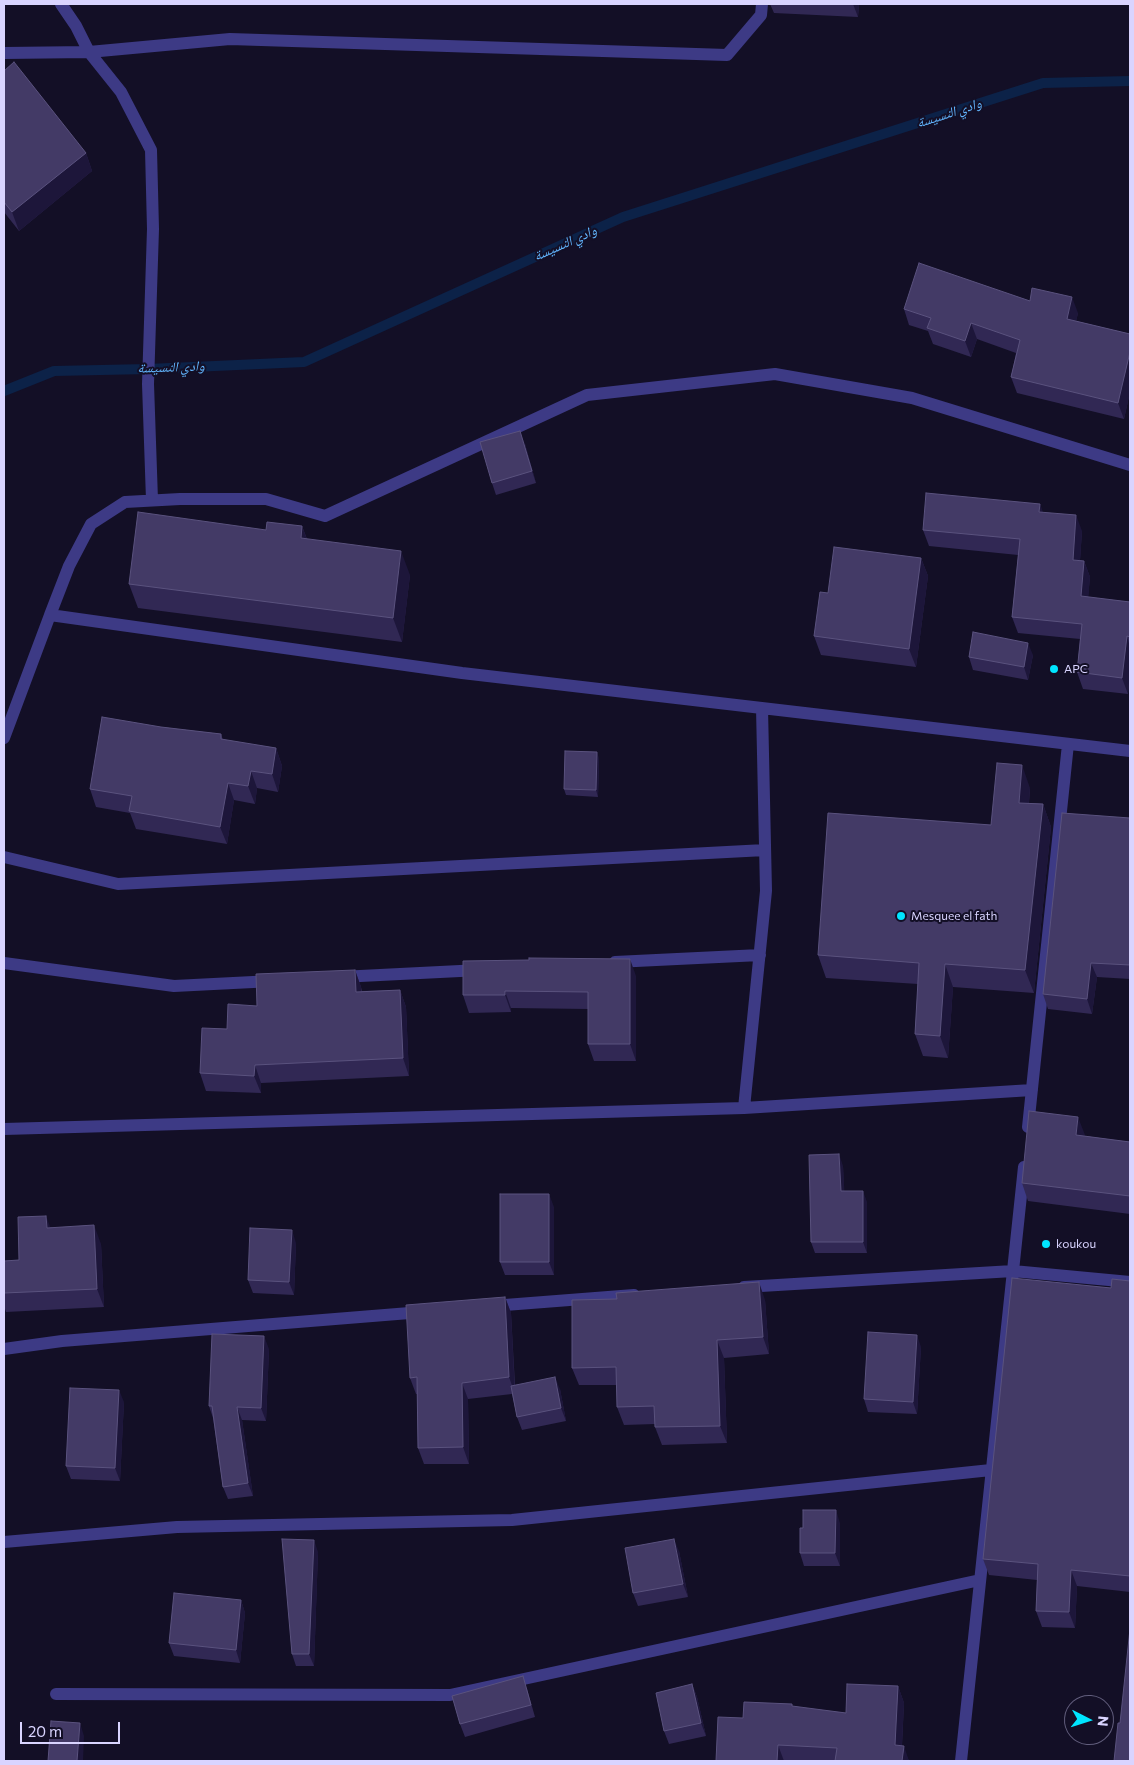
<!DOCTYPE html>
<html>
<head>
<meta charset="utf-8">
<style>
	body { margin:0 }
	#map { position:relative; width:1134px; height:1765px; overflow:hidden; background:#130f26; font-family:Commissioner,sans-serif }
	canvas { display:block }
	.frame { position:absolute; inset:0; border:5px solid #d9d4ff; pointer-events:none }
	.north { position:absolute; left:1064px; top:1695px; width:50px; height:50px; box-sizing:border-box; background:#130f26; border:1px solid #625e7d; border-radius:50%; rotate:95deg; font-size:14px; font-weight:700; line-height:20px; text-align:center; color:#d9d4ff }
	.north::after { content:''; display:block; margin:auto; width:18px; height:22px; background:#00e5ff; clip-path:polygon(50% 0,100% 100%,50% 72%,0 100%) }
	.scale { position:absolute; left:20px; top:1722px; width:100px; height:22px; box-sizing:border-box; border:2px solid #d9d4ff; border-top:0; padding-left:6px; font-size:15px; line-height:18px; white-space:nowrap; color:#d9d4ff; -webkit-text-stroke:4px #130f26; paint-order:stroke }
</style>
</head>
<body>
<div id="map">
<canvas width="1134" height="1765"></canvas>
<div class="frame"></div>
<div class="north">N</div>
<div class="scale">20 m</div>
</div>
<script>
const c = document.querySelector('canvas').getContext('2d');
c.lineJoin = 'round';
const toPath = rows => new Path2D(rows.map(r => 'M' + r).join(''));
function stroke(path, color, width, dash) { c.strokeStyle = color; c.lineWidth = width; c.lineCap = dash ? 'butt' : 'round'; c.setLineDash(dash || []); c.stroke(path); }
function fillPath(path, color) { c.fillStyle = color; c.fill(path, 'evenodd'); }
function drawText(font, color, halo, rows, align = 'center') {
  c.font = font + ' Commissioner,"Noto Naskh Arabic",sans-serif'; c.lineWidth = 4; c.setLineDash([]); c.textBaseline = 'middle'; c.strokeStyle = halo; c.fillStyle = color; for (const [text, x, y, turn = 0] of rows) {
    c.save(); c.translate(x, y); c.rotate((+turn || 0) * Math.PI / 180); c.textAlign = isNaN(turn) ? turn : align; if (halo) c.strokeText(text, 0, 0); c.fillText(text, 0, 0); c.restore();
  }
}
stroke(toPath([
	[4,391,54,371,148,369,304,362,623,217,1043,83,1130,81]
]), '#0c2248', 10);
stroke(toPath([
	[61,4,76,26,89,52,121,92,151,150,153,229,148,384,152,500],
	[4,53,89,52,230,39,727,55,761,15,762,4],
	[50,615,69,566,91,524,125,502,180,499,266,499,325,516,587,395,775,374,912,398,1130,465],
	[4,738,50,615,462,673,1130,751],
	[4,857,118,884,765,850],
	[615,962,760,955],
	[4,963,174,986,273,981],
	[340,977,480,970],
	[744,1108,766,891,762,708],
	[1028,1127,1068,744],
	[4,1129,744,1108,1032,1090],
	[744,1287,1013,1271,1130,1282],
	[492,1306,634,1295],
	[4,1349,62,1341,422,1312],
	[4,1542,177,1527,512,1520,991,1470],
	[56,1694,450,1695,980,1580],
	[961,1761,1024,1167]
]), '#3d3a85', 12);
fillPath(toPath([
	[538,4,572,4,571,5],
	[770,4,859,4,858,17,774,13],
	[4,71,86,153,92,171,19,231,4,212],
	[1030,301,1078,313,1076,321,1130,334,1130,392,1124,419,1017,393,1011,377,1016,353,977,339,971,357,933,344,928,331,909,325,904,309],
	[525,444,536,483,496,495,492,483],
	[1043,513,1082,531,1080,560,1084,561,1090,577,1088,597,1130,602,1130,672,1128,694,1083,689,1077,672,1080,639,1018,633,1012,617,1018,555,929,546,923,530],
	[302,526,307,539,410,575,402,642,138,608,129,584],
	[921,558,928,576,916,667,821,655,814,636,828,593],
	[1033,655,1028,680,973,670,969,657],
	[161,727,221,734,223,740,276,748,282,766,278,792,257,788,255,804,234,800,227,844,136,829,130,813,96,807,90,789],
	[599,758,598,797,566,795,564,789],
	[1030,788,1029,803,1043,804,1051,827,1034,993,953,987,948,1058,923,1056,915,1034,918,984,826,978,818,955,991,825],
	[1130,818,1130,979,1097,977,1092,1014,1048,1009,1043,994],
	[529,960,636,976,636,1061,594,1061,588,1044,588,1009,511,1008,511,1012,469,1013,463,995],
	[355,970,361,987,362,991,400,990,406,1007,409,1076,261,1083,261,1093,206,1091,200,1073,227,1029,257,1006],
	[1085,1136,1130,1142,1130,1214,1028,1201,1022,1183],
	[843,1166,844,1191,867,1202,867,1253,815,1253,811,1242],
	[554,1207,554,1275,505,1275,500,1262],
	[50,1227,101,1244,104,1307,6,1312,4,1306,4,1261,19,1260],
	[296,1243,294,1295,253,1293,248,1280],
	[1130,1281,1130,1592,1077,1586,1075,1628,1042,1627,1036,1611,1037,1580,989,1575,983,1559,1111,1288],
	[505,1297,511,1313,515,1385,560,1389,566,1421,522,1430,517,1417,512,1394,468,1399,469,1464,424,1464,418,1448,417,1394,416,1394,410,1378],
	[765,1300,769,1354,724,1358,727,1443,662,1445,655,1427,655,1424,624,1425,617,1407,617,1385,579,1385,572,1368],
	[921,1347,917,1414,868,1412,864,1399],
	[269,1349,266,1421,242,1420,253,1496,228,1499,223,1487,213,1418,209,1406],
	[124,1402,120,1481,71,1479,66,1466],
	[840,1523,840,1566,804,1566,800,1553],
	[679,1551,688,1597,638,1606,633,1593],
	[318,1552,314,1666,296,1666,292,1654],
	[241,1600,245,1613,240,1663,174,1656,169,1643],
	[692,1684,697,1697,706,1736,669,1744,664,1731],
	[898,1686,904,1703,902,1746,909,1761,716,1761,743,1718,793,1707,846,1713],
	[527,1689,535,1717,465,1737,460,1724]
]), '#312854');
fillPath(toPath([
	[853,4,859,4,858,17],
	[86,153,92,171,19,231,12,212],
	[1072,297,1078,313,1073,335,1067,319],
	[971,323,977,339,971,357,965,341],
	[1130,352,1130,392,1124,419,1118,403],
	[520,431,525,444,536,483,532,471],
	[1040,504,1046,520,1039,512],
	[1076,515,1082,531,1079,576,1073,560],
	[302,526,311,550,301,538],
	[401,551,410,575,402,642,393,618],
	[921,558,928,576,916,667,909,649],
	[1084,561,1090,577,1087,612,1081,596],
	[1127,636,1130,647,1130,672,1128,694,1122,678],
	[1028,643,1033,655,1028,680,1024,667],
	[276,748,282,766,278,792,272,774],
	[597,752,599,758,598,797,596,790],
	[1022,765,1030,788,1027,825,1019,803],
	[251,771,257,788,255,804,248,786],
	[228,783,234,800,227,844,220,827],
	[1043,804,1051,827,1034,993,1025,970],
	[630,959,636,976,636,1061,630,1044],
	[1091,963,1097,977,1092,1014,1087,999],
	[945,964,953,987,948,1058,940,1036],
	[355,970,361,987,362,1009,356,992],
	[400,990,406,1007,409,1076,403,1058],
	[505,991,511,1008,511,1012,505,995],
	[255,1065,261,1083,261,1093,254,1076],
	[1078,1117,1085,1135,1082,1153,1076,1135],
	[839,1154,843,1166,845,1202,841,1191],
	[863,1191,867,1202,867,1253,863,1242],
	[549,1194,554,1207,554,1275,549,1262],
	[46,1216,53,1234,47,1228],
	[94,1225,101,1244,104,1307,97,1289],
	[292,1230,296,1243,294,1295,289,1282],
	[759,1282,765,1300,769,1354,763,1337],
	[505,1297,511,1313,515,1394,509,1377],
	[917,1335,921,1347,917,1414,913,1402],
	[264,1336,269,1349,266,1421,261,1408],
	[717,1340,724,1358,727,1443,720,1426],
	[555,1377,560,1389,566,1421,561,1408],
	[462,1383,468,1399,469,1464,463,1447],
	[119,1390,124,1402,120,1481,115,1468],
	[237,1407,242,1420,253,1496,248,1483],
	[836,1510,840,1523,840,1566,835,1553],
	[674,1539,679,1551,688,1597,683,1584],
	[314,1540,318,1552,314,1666,309,1654],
	[1071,1570,1077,1586,1075,1628,1069,1612],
	[241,1600,245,1613,240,1663,236,1650],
	[692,1684,697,1697,706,1736,701,1723],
	[898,1686,904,1703,901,1761,895,1745],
	[80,1723,84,1736,83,1761,77,1761],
	[778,1745,784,1761,777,1761],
	[904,1746,909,1761,902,1761]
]), '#1d163a');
const building = toPath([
	[14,62,86,153,12,212,4,202,4,71,14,62],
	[919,263,1030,301,1032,288,1072,297,1067,319,1130,334,1130,352,1118,403,1011,377,1020,340,971,323,965,341,927,328,931,318,904,309,919,263],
	[520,431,532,471,492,483,480,442,520,431],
	[926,493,1040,504,1039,512,1076,515,1073,560,1084,561,1081,596,1130,602,1130,637,1127,636,1122,678,1077,672,1082,624,1012,617,1020,539,923,530,926,493],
	[138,512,266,530,267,522,302,526,301,538,401,551,393,618,129,584,138,512],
	[834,547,921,558,909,649,814,636,820,592,828,593,834,547],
	[973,632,1028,643,1024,667,969,657,973,632],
	[102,717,161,727,221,734,221,739,276,748,272,774,251,771,248,786,228,783,220,827,129,811,132,796,90,789,102,717],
	[565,751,597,752,596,790,564,789,565,751],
	[997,763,1022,765,1019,803,1043,804,1025,970,945,964,940,1036,915,1034,919,963,818,955,828,813,991,825,997,763],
	[1062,813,1130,818,1130,965,1091,963,1087,999,1043,994,1062,813],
	[529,958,630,959,630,1044,588,1044,588,992,505,991,505,995,463,995,463,961,529,960,529,958],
	[355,970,356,992,400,990,403,1058,255,1065,254,1076,200,1073,202,1028,227,1029,228,1004,257,1006,256,974,355,970],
	[1029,1111,1078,1117,1076,1135,1130,1142,1130,1196,1022,1183,1029,1111],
	[839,1154,841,1191,863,1191,863,1242,811,1242,809,1155,839,1154],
	[500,1194,549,1194,549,1262,500,1262,500,1194],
	[46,1216,47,1228,94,1225,97,1289,4,1293,4,1261,19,1260,18,1217,46,1216],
	[250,1228,292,1230,289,1282,248,1280,250,1228],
	[1012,1278,1111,1288,1112,1279,1130,1281,1130,1576,1071,1570,1069,1612,1036,1611,1038,1564,983,1559,1012,1278],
	[759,1282,763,1337,717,1340,720,1426,655,1427,654,1406,617,1407,616,1367,572,1368,572,1300,617,1299,616,1293,759,1282],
	[505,1297,509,1377,462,1383,463,1447,418,1448,417,1377,410,1378,406,1305,505,1297],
	[868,1332,917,1335,913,1402,864,1399,868,1332],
	[212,1334,264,1336,261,1408,237,1407,248,1483,223,1487,212,1406,209,1406,212,1334],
	[555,1377,561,1408,517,1417,511,1386,555,1377],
	[70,1388,119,1390,115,1468,66,1466,70,1388],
	[803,1510,836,1510,835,1553,800,1553,800,1528,803,1528,803,1510],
	[282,1539,314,1540,309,1654,292,1654,282,1539],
	[674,1539,683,1584,633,1593,625,1548,674,1539],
	[174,1593,241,1600,236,1650,169,1643,174,1593],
	[1130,1629,1130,1761,1114,1761,1118,1723,1120,1723,1130,1629],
	[523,1676,531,1705,460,1724,452,1696,523,1676],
	[692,1684,701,1723,664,1731,656,1693,692,1684],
	[847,1684,898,1686,895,1745,904,1746,902,1761,835,1761,837,1748,778,1745,777,1761,716,1761,718,1717,743,1718,744,1702,792,1704,792,1706,846,1713,847,1684],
	[51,1721,80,1723,77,1761,48,1761,51,1721]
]);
fillPath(building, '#433a66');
stroke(building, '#5a527e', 1);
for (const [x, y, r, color] of [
	[1054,669,5,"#00e5ff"],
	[901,916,5,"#00e5ff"],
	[1046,1244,5,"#00e5ff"]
]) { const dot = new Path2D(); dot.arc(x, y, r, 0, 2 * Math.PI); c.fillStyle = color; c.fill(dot); stroke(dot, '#130f26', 2); }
drawText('12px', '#d9d4ff', '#130f26', [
	["APC",1064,669],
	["Mesquee el fath",911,916],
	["koukou",1056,1244]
], 'left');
drawText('italic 14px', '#62b6ff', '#130f26', [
	["وادي النسيسة",949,113,-18],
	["وادي النسيسة",565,243,-24],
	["وادي النسيسة",171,367,-2]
]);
</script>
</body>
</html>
